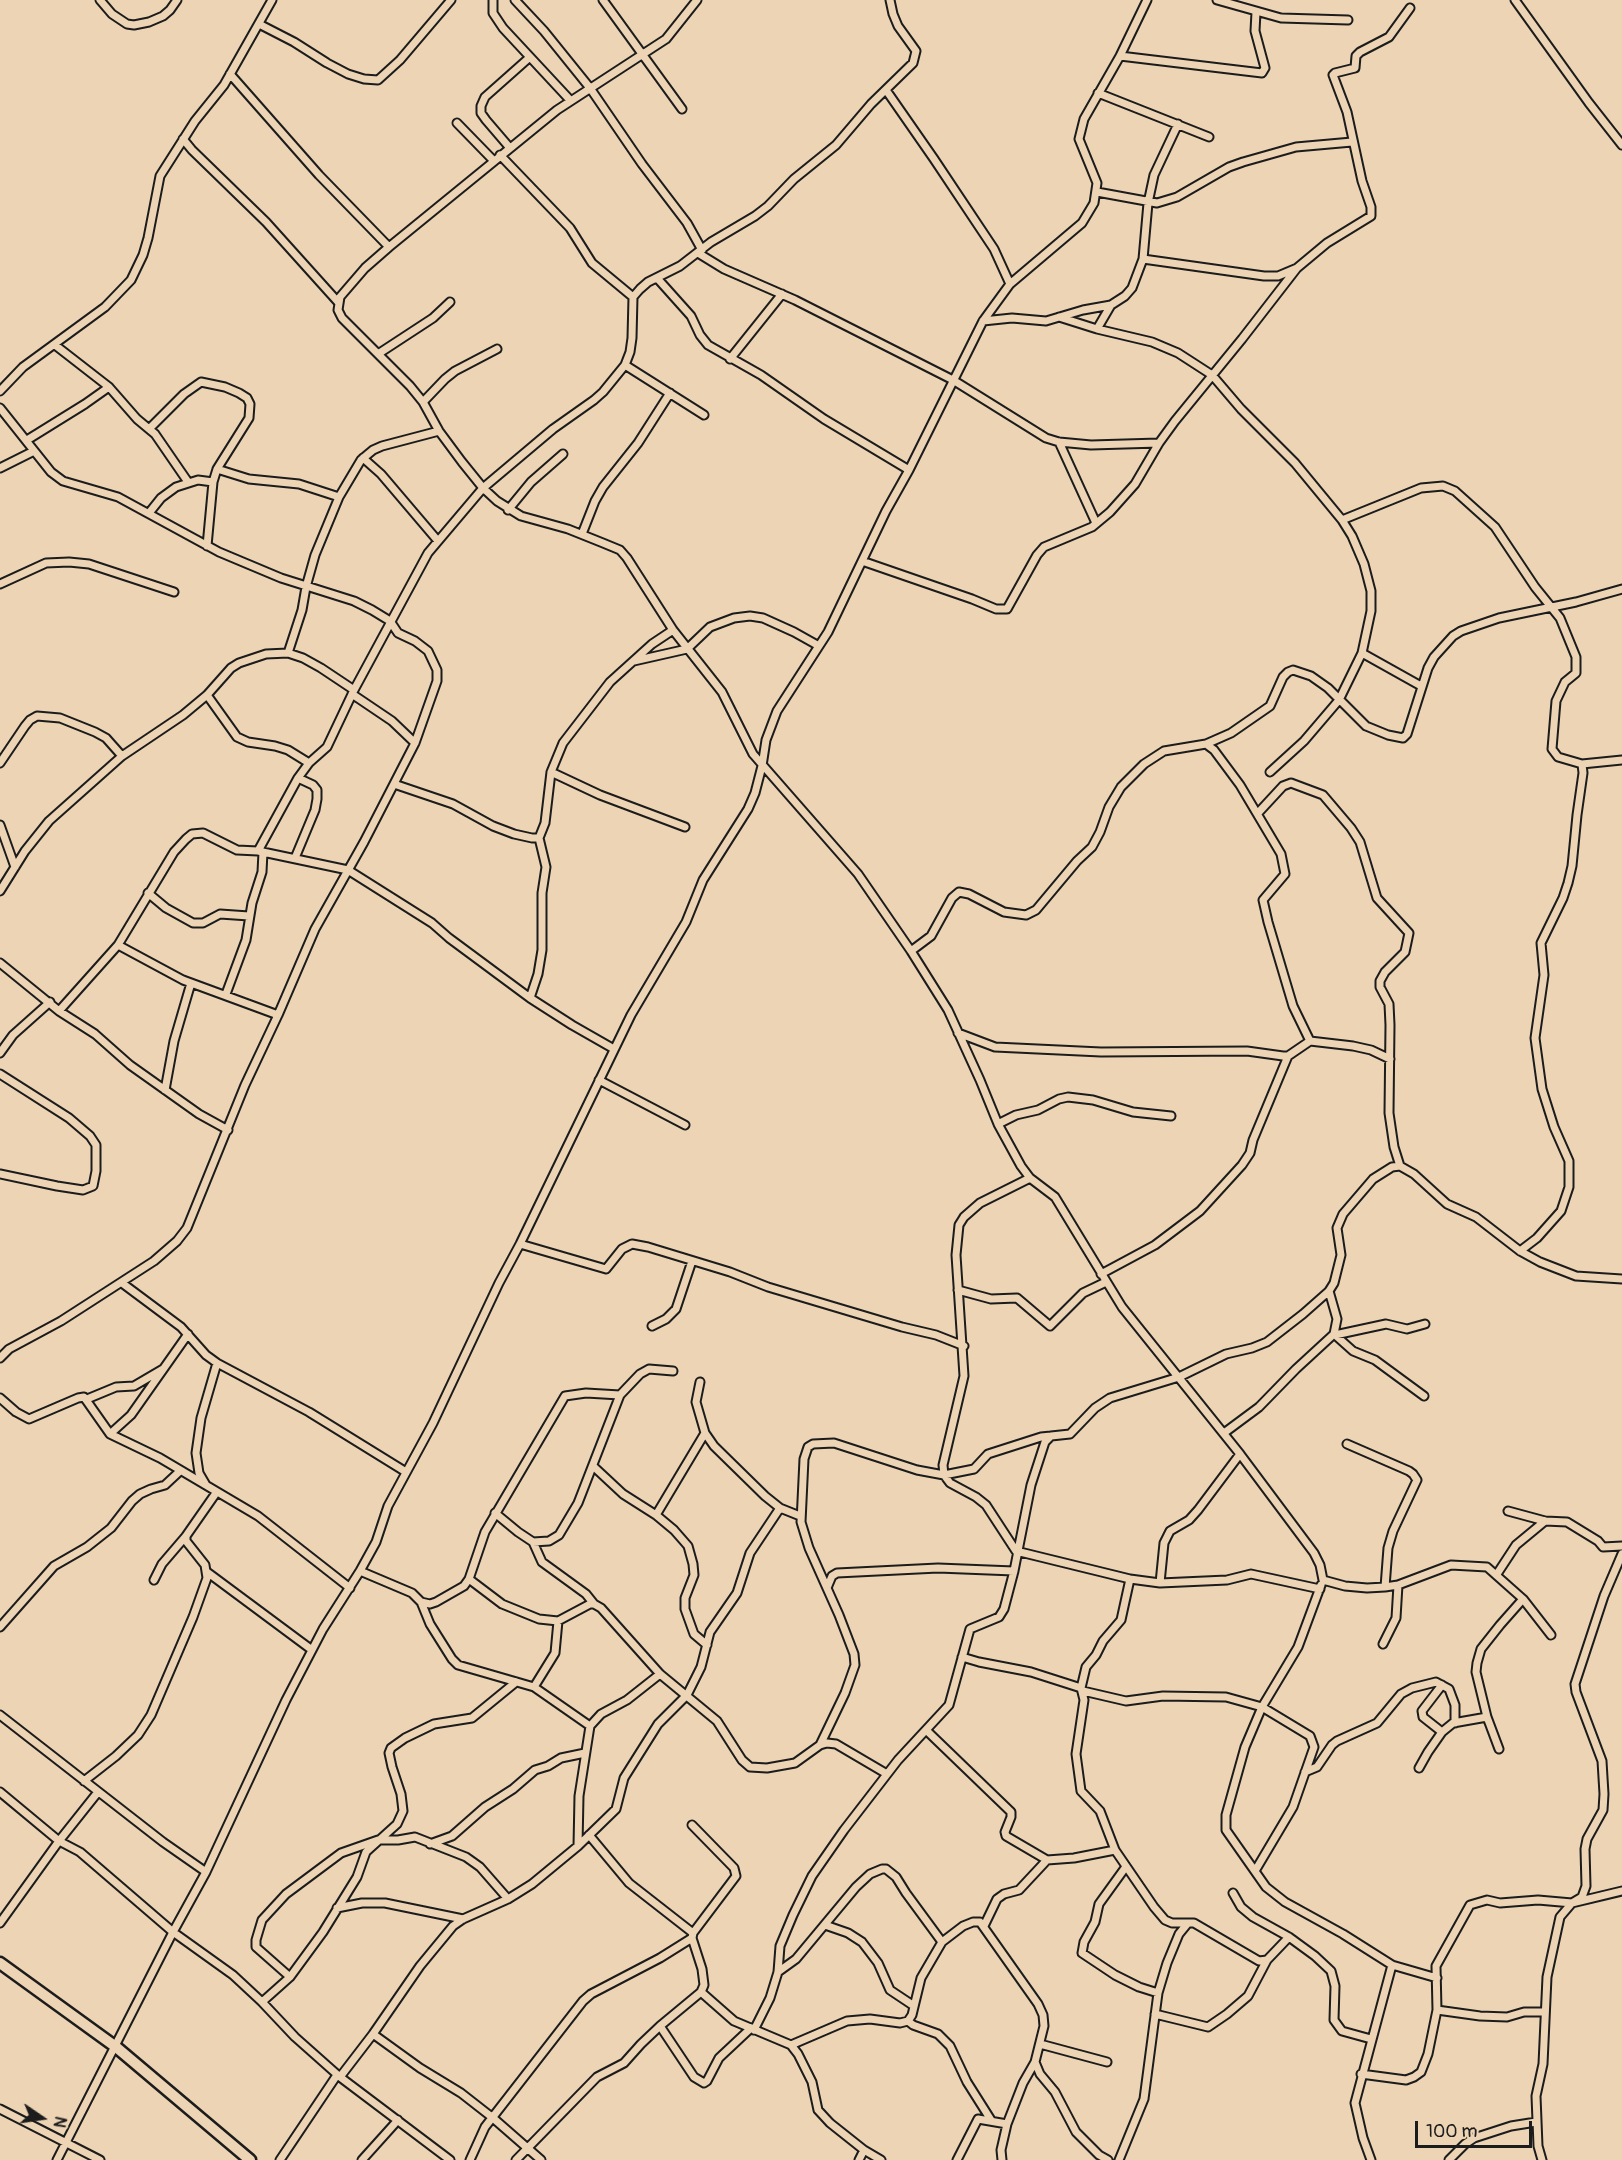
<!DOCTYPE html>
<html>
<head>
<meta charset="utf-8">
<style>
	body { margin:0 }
	#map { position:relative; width:1622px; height:2160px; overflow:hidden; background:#ecd4b4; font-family:Pangolin,sans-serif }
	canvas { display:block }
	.north { position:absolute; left:12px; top:2088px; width:60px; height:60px; -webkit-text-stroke:4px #ecd4b4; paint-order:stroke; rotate:103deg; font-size:16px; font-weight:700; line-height:24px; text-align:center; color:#1c1c1c }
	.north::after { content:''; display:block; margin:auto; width:21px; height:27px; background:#1c1c1c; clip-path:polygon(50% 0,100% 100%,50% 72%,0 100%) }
	.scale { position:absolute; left:1415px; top:2121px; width:117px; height:27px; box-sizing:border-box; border:3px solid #1c1c1c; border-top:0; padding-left:8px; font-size:18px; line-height:21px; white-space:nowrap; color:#1c1c1c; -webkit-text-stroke:4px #ecd4b4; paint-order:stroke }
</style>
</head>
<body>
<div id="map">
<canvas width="1622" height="2160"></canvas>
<div class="north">N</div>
<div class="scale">100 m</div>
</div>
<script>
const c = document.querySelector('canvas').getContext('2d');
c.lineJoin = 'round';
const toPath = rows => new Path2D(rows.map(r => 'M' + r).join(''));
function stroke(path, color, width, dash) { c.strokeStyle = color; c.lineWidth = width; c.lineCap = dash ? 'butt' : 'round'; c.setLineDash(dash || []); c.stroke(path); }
const street = toPath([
	[100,0,112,14,127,24,134,25,149,22,163,16,170,10,177,0],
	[493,0,493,13,503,28,570,100],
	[515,0,544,31,590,88,642,164,687,223,702,250],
	[603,0,682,109],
	[697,0,666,39,557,110,389,247,365,268,340,297,338,310,342,318,410,386,423,402,439,431,462,462,483,488,497,501,521,516,568,529,603,543,620,550,627,558,673,630,722,692,753,754,858,874,911,951,948,1010,980,1080,998,1124,1021,1166,1030,1178,1055,1197,1122,1307,1240,1454,1314,1553,1320,1565,1323,1580,1345,1586,1367,1588,1385,1587,1398,1585,1451,1565,1487,1567,1523,1599,1551,1635],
	[1217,0,1281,18,1348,20],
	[1515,0,1589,103,1622,145],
	[259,24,294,42,327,63,348,74,364,79,378,80,400,60,451,0],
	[1120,56,1262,73,1265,68,1255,31,1256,12],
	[230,74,319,175,389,247],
	[886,90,934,159,994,249,1010,284],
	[1098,93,1209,137],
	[457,123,494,161],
	[183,139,192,150,266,222,338,302],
	[510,148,486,120,481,113,481,106,485,97,530,57],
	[500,155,570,228,592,263,633,297],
	[1097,192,1157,203,1177,197,1229,167,1243,162,1296,147,1352,142],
	[698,253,724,269,795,300,953,380,1046,438,1059,442,1091,445,1159,443],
	[1143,259,1264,276,1278,276,1297,268,1327,243,1371,216,1371,207,1362,181,1347,112,1333,75,1335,73,1355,68,1356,56,1360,52,1389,37,1410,8],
	[657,278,691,316,700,335,708,345,761,375,824,419,909,470],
	[1059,317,1097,329,1152,342,1178,353,1212,375,1241,409,1295,463,1342,520,1352,536,1364,564,1371,591,1371,611,1362,653,1339,700,1304,741,1270,772],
	[983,321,1012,318,1046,321,1083,310,1111,305,1125,296,1132,288,1143,259,1148,203,1154,175,1178,124],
	[1097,329,1111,305],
	[55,345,109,387,137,419,155,434,188,482],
	[378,354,433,318,450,302],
	[730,359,782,294],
	[625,365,704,415],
	[0,391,23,367,105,307,131,280,143,255,148,238,160,176,195,121,224,85,272,0],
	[423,402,445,379,455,371,497,349],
	[0,408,51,472,63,481,118,497,219,552,281,578,354,601,372,610,390,621,398,633,415,641,428,651,437,670,437,681,415,743,364,842,315,929,278,1015,245,1085,187,1228,177,1241,154,1261,61,1321,9,1349,0,1358],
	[149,429,184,394,201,382,225,387,239,393,247,398,250,404,249,418,217,469,213,482,207,546],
	[27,440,85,404,109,387],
	[1059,442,1096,523],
	[363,458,381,474,438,541],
	[0,468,34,451],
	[217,469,249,479,299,484,339,497],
	[508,510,531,482,563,454],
	[149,513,161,498,176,487,198,480,213,482],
	[1342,520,1421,488,1443,486,1455,491,1495,527,1535,587,1560,618,1576,657,1576,673,1565,682,1556,701,1552,749,1558,757,1582,764,1583,773,1577,815,1572,866,1568,883,1563,898,1541,943,1544,975,1535,1038,1542,1089,1554,1127,1569,1161,1569,1187,1561,1211,1537,1238,1520,1251],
	[582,534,595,501,603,487,638,443,670,393],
	[862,561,972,599,996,609,1007,609,1037,555,1044,547,1092,527,1110,512,1135,484,1159,443,1175,421,1242,339,1297,268],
	[0,584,46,563,69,562,89,564,174,592],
	[288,653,302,610,306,587,315,555,339,497,361,460,373,450,382,446,439,431],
	[1362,653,1421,686],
	[634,661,687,649,710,627,734,618,750,616,763,618,794,632,819,646],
	[352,694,392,721,415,743],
	[207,695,237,737,248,742,275,746,288,750,309,763],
	[1206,744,1214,750,1240,785,1281,854,1285,874,1263,900,1268,922,1293,1006,1310,1041,1353,1046,1371,1050,1390,1059],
	[0,763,25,726,30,720,37,716,60,718,95,732,106,738,122,756],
	[1582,764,1622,760],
	[551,772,600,795,685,827],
	[394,784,453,804,493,826,514,834,532,838,539,838,545,823,551,772,563,743,610,682,652,644,673,630],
	[1258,813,1283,786,1291,783,1323,795,1351,828,1360,842,1377,898,1409,933,1405,952,1385,972,1380,981,1380,987,1389,1004,1390,1025,1389,1113,1394,1147,1400,1166],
	[0,825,15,867],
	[258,851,348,870,432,923,449,938,530,998,572,1025,614,1049],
	[295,858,315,810,317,799,317,790,313,785,298,778],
	[0,891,25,851,49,821,122,756,183,715,207,695,231,668,239,663,266,654,288,653,303,658,321,668,354,690],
	[148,893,166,908,193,923,203,923,220,914,249,916],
	[118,945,183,980,278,1015],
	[911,951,931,936,952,898,959,892,969,894,1004,912,1026,915,1036,910,1077,861,1092,847,1100,832,1109,807,1121,787,1144,764,1164,751,1206,744,1231,733,1270,706,1283,677,1288,672,1293,670,1311,676,1328,688,1366,726,1388,735,1403,738,1407,734,1428,668,1434,657,1453,636,1461,631,1499,618,1576,602,1622,589],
	[0,963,59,1011,95,1034,130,1065,199,1114,228,1130],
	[226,994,246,940,252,903,262,872,263,852],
	[530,998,538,974,542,950,542,893,546,867,539,838],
	[59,1011,118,945,174,852,186,839,192,834,203,833,237,850,258,851,298,778,309,763,327,747,354,690,428,553,483,488,553,429,594,400,603,392,625,365,630,352,632,338,633,297,640,289,648,282,680,266,711,242,755,216,768,206,794,179,836,145,871,104,913,63,916,51,898,26,893,14,890,0],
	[958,1033,995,1047,1101,1052,1247,1051,1283,1056,1288,1056,1310,1041],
	[0,1053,13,1035,50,1002],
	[0,1074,69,1118,90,1136,96,1145,96,1171,93,1186,83,1190,57,1186,0,1174],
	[599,1080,685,1125],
	[165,1090,174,1041,191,983],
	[998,1124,1016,1115,1038,1110,1059,1099,1068,1097,1093,1100,1133,1112,1171,1116],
	[1030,1178,980,1203,964,1217,959,1225,956,1255,964,1376,943,1465,944,1475,950,1483,976,1497,986,1505,1016,1551,1130,1579,1160,1583,1227,1580,1251,1574,1320,1589],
	[520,1244,606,1269,622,1249,632,1244,648,1247,730,1272,768,1287,902,1327,936,1335,964,1346],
	[1101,1274,1155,1245,1200,1211,1242,1165,1250,1153,1253,1140,1288,1056],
	[122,1283,181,1327,206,1355,217,1363,309,1412,406,1472],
	[958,1290,991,1299,1017,1298,1050,1326,1083,1293,1106,1282],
	[652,1326,666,1319,676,1309,692,1261],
	[1334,1334,1353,1351,1375,1360,1424,1396],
	[1335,1335,1386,1324,1407,1329,1425,1324],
	[700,1382,696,1402,705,1433,714,1446,765,1496,780,1508,800,1516],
	[0,1398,16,1412,29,1419,78,1398,84,1397,110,1434,160,1458,258,1516,350,1588],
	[87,1399,116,1387,134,1386,163,1369],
	[1224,1433,1259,1407,1296,1369,1334,1334,1337,1319,1329,1291],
	[110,1434,131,1415,188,1334],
	[1347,1444,1409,1471,1413,1474,1417,1480,1393,1531,1388,1548,1385,1587],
	[593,1466,623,1494,656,1515,674,1530,688,1546,693,1564,694,1575,685,1598,685,1609,694,1634,707,1645],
	[206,1485,199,1473,196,1453,201,1418,217,1363],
	[1508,1511,1545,1521,1567,1522,1598,1541,1603,1547,1622,1546],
	[495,1513,518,1532,533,1542,549,1541,559,1535,578,1503,620,1395],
	[656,1515,705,1433],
	[533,1542,542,1562,586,1594,594,1604],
	[360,1571,412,1593,421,1602,430,1624,452,1659,458,1665,534,1687,590,1726],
	[207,1572,312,1650],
	[1497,1574,1516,1545,1545,1521],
	[469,1579,502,1604,539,1619,558,1621,590,1604,594,1604,601,1608,660,1674,717,1721,742,1760,750,1767,767,1768,795,1763,820,1745,827,1743,836,1744,887,1774],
	[154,1580,162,1564,186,1536],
	[1160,1583,1164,1543,1170,1531,1189,1520,1198,1510,1240,1454],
	[1321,1585,1298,1647,1262,1707,1245,1747,1226,1815,1226,1830,1266,1887,1285,1902,1343,1934,1392,1965,1437,1978],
	[827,1588,832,1576,837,1573,938,1568,1014,1571],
	[421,1602,430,1604,436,1602,464,1586,469,1579,485,1532,565,1396,586,1393,620,1395,640,1374,649,1369,673,1371],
	[0,1627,54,1566,87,1547,111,1528,132,1501,140,1494,151,1489,165,1485,180,1471],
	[1383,1644,1396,1618,1398,1585],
	[962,1657,979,1662,1031,1672,1081,1688,1084,1700,1076,1754,1081,1791,1100,1811,1115,1850,1154,1907,1165,1920,1172,1923,1188,1923],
	[1442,1685,1422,1711,1423,1717,1442,1732],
	[534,1687,555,1653,558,1621],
	[1081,1688,1086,1667,1096,1655,1103,1641,1121,1620,1130,1579],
	[1083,1691,1126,1701,1163,1696,1226,1697,1262,1707,1310,1736,1314,1747,1293,1807,1255,1871],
	[0,1715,163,1842,206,1872],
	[926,1730,1011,1812,1011,1817,1005,1832,1006,1836,1047,1860],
	[820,1745,845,1693,855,1665,854,1654,839,1615,809,1548,801,1522,804,1459,808,1447,813,1444,834,1443,917,1470,944,1475,974,1469,988,1454,1041,1437,1051,1436],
	[1499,1749,1487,1717,1476,1672,1477,1663,1481,1649,1500,1625,1523,1599],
	[1419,1768,1428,1752,1442,1732,1453,1723,1487,1717],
	[1305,1772,1317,1767,1332,1745,1337,1741,1377,1723,1401,1694,1412,1688,1436,1682,1449,1689,1455,1705,1455,1723],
	[84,1781,116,1756,138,1735,151,1715,193,1617,207,1578,205,1565,186,1541,186,1536,216,1493],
	[0,1792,59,1841,80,1852,173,1932,233,1975,262,2002,295,2037,340,2077,450,2160],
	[589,1835,629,1883,693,1933],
	[430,1844,452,1836,485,1807,513,1789,535,1770,548,1766,561,1758,585,1753],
	[578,1846,579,1796,590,1726,601,1714,627,1700,660,1674],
	[1125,1868,1099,1904,1095,1922,1084,1942,1082,1953,1115,1975,1139,1987,1158,1993],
	[1233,1893,1241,1907,1253,1917,1289,1937,1315,1956,1331,1971,1335,1986,1334,2020,1342,2031,1371,2039],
	[337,1908,362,1903,385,1903,463,1919],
	[0,1923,59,1841,98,1792],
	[825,1925,848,1933,862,1942,878,1963,890,1990,914,2006],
	[984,1926,997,1899,1004,1894,1019,1890,1047,1860,1074,1858,1115,1850],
	[778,1972,796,1959,856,1887,870,1874,882,1869,886,1869,896,1877,906,1893,942,1942],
	[290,1977,256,1947,256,1940,262,1920,286,1894,341,1853,378,1840,398,1840,415,1837,466,1857,480,1867,508,1899],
	[701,1992,734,2021,791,2045,798,2054,812,2082,818,2110,830,2123,864,2150,881,2160],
	[262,2002,290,1977,323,1932,357,1877,366,1852,397,1824,403,1811,401,1794,392,1767,389,1753,391,1748,405,1738,434,1724,472,1718,516,1682],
	[1437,2010,1480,2016,1507,2017,1524,2012,1544,2012],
	[1155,2014,1208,2027,1227,2014,1248,1996,1267,1960],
	[908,2021,913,2025,938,2034,950,2046,967,2082,991,2120],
	[660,2026,694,2077,704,2083,707,2081,719,2058,751,2028],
	[754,2030,770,1998,778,1972,780,1946,793,1915,812,1876,844,1830,898,1760,949,1705,970,1629,999,1617,1004,1609,1014,1571,1031,1485,1045,1442,1051,1436,1070,1434,1095,1408,1110,1398,1179,1377,1226,1354,1252,1348,1267,1342,1303,1314,1329,1291,1334,1283,1341,1255,1337,1228,1343,1214,1373,1179,1392,1167,1400,1166,1414,1174,1447,1204,1476,1217,1520,1251,1540,1262,1576,1276,1622,1279],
	[373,2034,420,2068,461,2093,493,2118,541,2160],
	[1040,2044,1107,2062],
	[791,2045,847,2021,870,2019,900,2023,908,2021,912,2015,921,1978,942,1942,963,1926,973,1922,980,1922,1038,2004,1043,2015,1044,2026,1035,2062,1040,2074,1055,2092,1076,2132,1099,2155,1108,2160],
	[1361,2074,1406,2080,1414,2077,1421,2072,1428,2054,1437,2010,1436,1966,1470,1905,1487,1900,1500,1903,1538,1900,1572,1903,1622,1891],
	[340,2077,373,2034,420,1966,453,1926,463,1919,508,1899,532,1884,578,1846,616,1809,624,1778,658,1724,687,1695,701,1667,710,1632,737,1593,750,1553,780,1508],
	[0,2109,100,2160],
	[57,2160,173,1932,206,1872,286,1700,323,1629,360,1571,376,1542,388,1506,433,1423,499,1283,520,1244,631,1015,686,922,703,880,748,809,755,793,762,766,766,740,777,711,828,632,886,511,909,470,983,321,1010,284,1082,223,1094,203,1097,183,1079,139,1084,119,1120,56,1147,0],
	[280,2160,337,2075],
	[362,2160,398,2120],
	[470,2160,485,2127,583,2001,591,1994,660,1958,692,1938],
	[516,2160,597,2077,624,2063,641,2044,660,2026,701,1992,704,1985,702,1969,692,1938,693,1933,736,1876,734,1868,692,1825],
	[859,2160,864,2150],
	[957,2160,978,2119,1007,2124],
	[1002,2160,1001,2150,1007,2124,1023,2083,1035,2062],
	[1119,2160,1144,2099,1158,1993,1167,1963,1179,1934,1188,1923,1194,1923,1259,1961,1267,1960,1289,1937],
	[1371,2160,1363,2138,1355,2103,1392,1965],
	[1449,2160,1465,2144,1474,2138,1511,2126,1536,2122],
	[1542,2160,1538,2146,1536,2096,1543,2064,1547,1977,1560,1917,1572,1903,1582,1897,1586,1886,1585,1849,1587,1839,1603,1810,1604,1794,1602,1761,1576,1692,1575,1684,1604,1596,1622,1554]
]);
const primary = toPath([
	[0,1963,116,2047,250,2160]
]);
stroke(street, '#1c1c1c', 11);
stroke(primary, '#1c1c1c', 15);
stroke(street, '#ecd4b4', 7);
stroke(primary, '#ecd4b4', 10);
</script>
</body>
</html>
